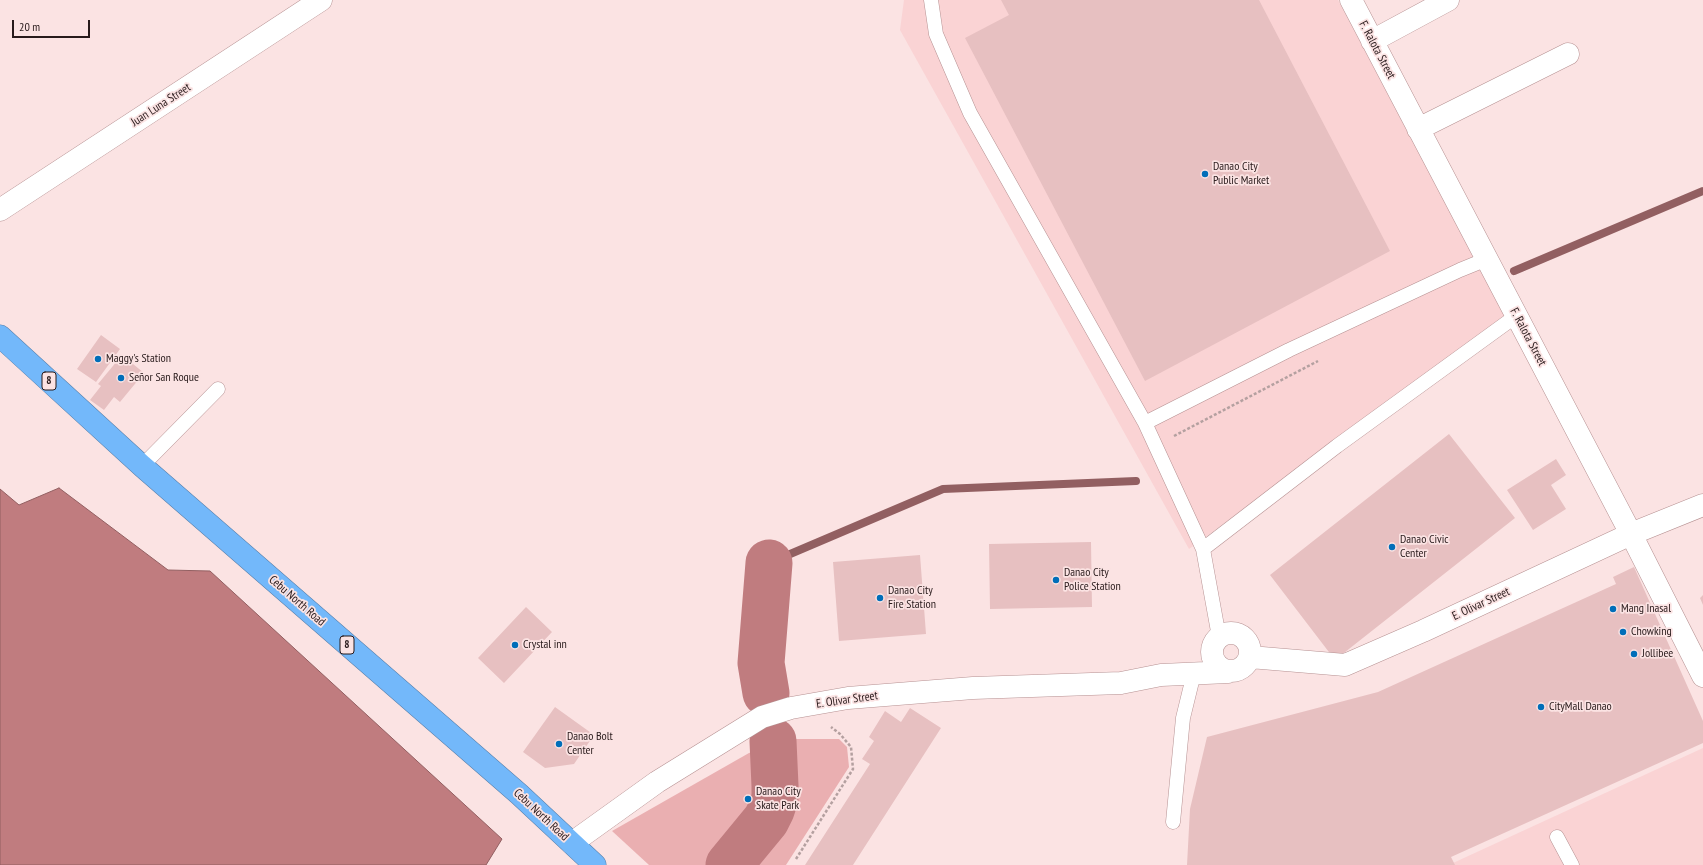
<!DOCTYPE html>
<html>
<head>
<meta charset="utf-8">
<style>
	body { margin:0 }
	#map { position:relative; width:1703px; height:865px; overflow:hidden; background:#fbe3e3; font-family:"PT Sans Narrow",sans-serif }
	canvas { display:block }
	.scale { position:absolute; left:12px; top:20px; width:78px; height:18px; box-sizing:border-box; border:2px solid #281a1b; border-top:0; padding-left:5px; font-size:12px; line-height:14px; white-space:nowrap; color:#281a1b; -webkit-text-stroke:3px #fbe3e3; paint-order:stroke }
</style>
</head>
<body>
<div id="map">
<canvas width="1703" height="865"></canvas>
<div class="scale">20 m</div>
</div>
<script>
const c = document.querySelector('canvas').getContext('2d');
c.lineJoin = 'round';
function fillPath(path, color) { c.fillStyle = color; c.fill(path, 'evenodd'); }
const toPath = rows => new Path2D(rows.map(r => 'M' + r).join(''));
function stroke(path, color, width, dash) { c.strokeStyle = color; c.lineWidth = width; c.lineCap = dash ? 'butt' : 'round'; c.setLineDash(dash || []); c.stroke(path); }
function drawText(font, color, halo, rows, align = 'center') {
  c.font = font + ' "PT Sans Narrow",sans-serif'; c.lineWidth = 3.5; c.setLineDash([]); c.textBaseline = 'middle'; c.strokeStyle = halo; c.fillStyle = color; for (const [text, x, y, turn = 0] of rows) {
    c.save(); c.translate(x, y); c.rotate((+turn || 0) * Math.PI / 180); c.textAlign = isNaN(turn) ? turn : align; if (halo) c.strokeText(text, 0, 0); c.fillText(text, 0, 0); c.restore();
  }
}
fillPath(toPath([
	[904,0,1338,0,1506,318,1189,549,900,30],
	[1703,748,1703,865,1450,865,1453,863]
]), '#fad3d4');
fillPath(toPath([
	[788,739,839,739,847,747,849,767,786,865,649,865,612,831,749,753]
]), '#eaafb1');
const water = toPath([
	[59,488,168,570,210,571,502,839,486,865,0,865,0,489,19,505,59,488]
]);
fillPath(water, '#c07c7f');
stroke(water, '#925f61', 1);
stroke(toPath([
	[1514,271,1703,191],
	[769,563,943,489,1136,481]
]), '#925f61', 8);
stroke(toPath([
	[766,693,761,663,769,563],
	[729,865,766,820,771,810,775,798,775,786,773,741]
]), '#c07c7f', 47);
fillPath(toPath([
	[1001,0,1259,0,1390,251,1145,381,965,38,1009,15],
	[101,335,120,349,96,382,77,369],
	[122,355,144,373,120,402,114,397,104,410,90,400,101,386,98,384],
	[1449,434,1515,518,1335,660,1270,575],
	[1556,459,1566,475,1551,485,1566,509,1533,530,1507,490],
	[1091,542,1092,607,990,609,989,544],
	[920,555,926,634,839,641,833,562],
	[1634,567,1703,721,1703,743,1451,857,1455,865,1187,865,1190,809,1207,737,1378,692,1616,584,1613,577],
	[1703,595,1703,605,1700,598],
	[526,607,552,632,504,683,478,658],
	[555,707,594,735,574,764,545,768,523,752],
	[910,708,941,728,853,865,805,865,870,764,862,759,874,741,869,737,885,711,901,722]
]), '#e7c0c1');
const lane = toPath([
	[931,0,936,34,970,113,1145,423,1203,549],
	[1145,423,1289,350,1460,270,1487,259],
	[142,466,218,389],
	[1219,637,1203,549,1337,446,1516,316],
	[1173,822,1183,718,1194,673],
	[1557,837,1572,865]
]);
const street = toPath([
	[1351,0,1631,534,1703,676],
	[1372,41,1448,0],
	[1418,129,1568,54],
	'1212 652a19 19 0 1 1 38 0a19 19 0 1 1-38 0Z',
	[1250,657,1345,665,1423,631,1631,534,1703,505],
	[572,843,657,782,762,717,791,708,848,698,973,688,1121,683,1161,675,1228,672]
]);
const secondary = toPath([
	[0,210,321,0]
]);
const highway = toPath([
	[0,336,142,466,519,794,595,865]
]);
stroke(lane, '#b69192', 15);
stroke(street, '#b69192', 23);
stroke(secondary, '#b69192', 23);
stroke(highway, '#5981ac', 23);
stroke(toPath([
	[1174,436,1318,361],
	[796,859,853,769,851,747,840,734,831,727]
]), '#b4a0a0', 2.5, [3, 2]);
stroke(lane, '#fff', 14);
stroke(street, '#fff', 22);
stroke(secondary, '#fff', 22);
stroke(highway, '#73b8fa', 22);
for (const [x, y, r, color] of [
	[1205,174,4,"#006eb9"],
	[98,359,4,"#006eb9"],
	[121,378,4,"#006eb9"],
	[1392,547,4,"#006eb9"],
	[1056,580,4,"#006eb9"],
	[880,598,4,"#006eb9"],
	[1613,609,4,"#006eb9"],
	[1623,632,4,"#006eb9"],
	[515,645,4,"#006eb9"],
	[1634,654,4,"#006eb9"],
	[1541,707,4,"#006eb9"],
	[559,744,4,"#006eb9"],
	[748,799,4,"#006eb9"]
]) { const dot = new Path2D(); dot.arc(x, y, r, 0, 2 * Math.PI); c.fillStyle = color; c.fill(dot); stroke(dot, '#fbe3e3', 1.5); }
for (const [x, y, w] of [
	[49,381,14],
	[347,645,14]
]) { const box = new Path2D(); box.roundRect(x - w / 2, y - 9, w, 18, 3); c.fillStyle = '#fbe3e3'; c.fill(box); stroke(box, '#281a1b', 1); }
drawText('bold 11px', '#281a1b', null, [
	["8",49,381],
	["8",347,645]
]);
drawText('12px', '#281a1b', '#fbe3e3', [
	["F. Ralota Street",1377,50,62],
	["Juan Luna Street",161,105,-33],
	["F. Ralota Street",1528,337,62],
	["Cebu North Road",297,601,41],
	["E. Olivar Street",1481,604,-25],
	["E. Olivar Street",847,700,-8],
	["Cebu North Road",541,815,43]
]);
drawText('12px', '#281a1b', '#fbe3e3', [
	["Danao City",1213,167],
	["Public Market",1213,181],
	["Maggy's Station",106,359],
	["Señor San Roque",129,378],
	["Danao Civic",1400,540],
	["Center",1400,554],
	["Danao City",1064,573],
	["Police Station",1064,587],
	["Danao City",888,591],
	["Fire Station",888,605],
	["Mang Inasal",1621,609],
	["Chowking",1631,632],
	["Crystal inn",523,645],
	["Jollibee",1642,654],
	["CityMall Danao",1549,707],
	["Danao Bolt",567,737],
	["Center",567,751],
	["Danao City",756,792],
	["Skate Park",756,806]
], 'left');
</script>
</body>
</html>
